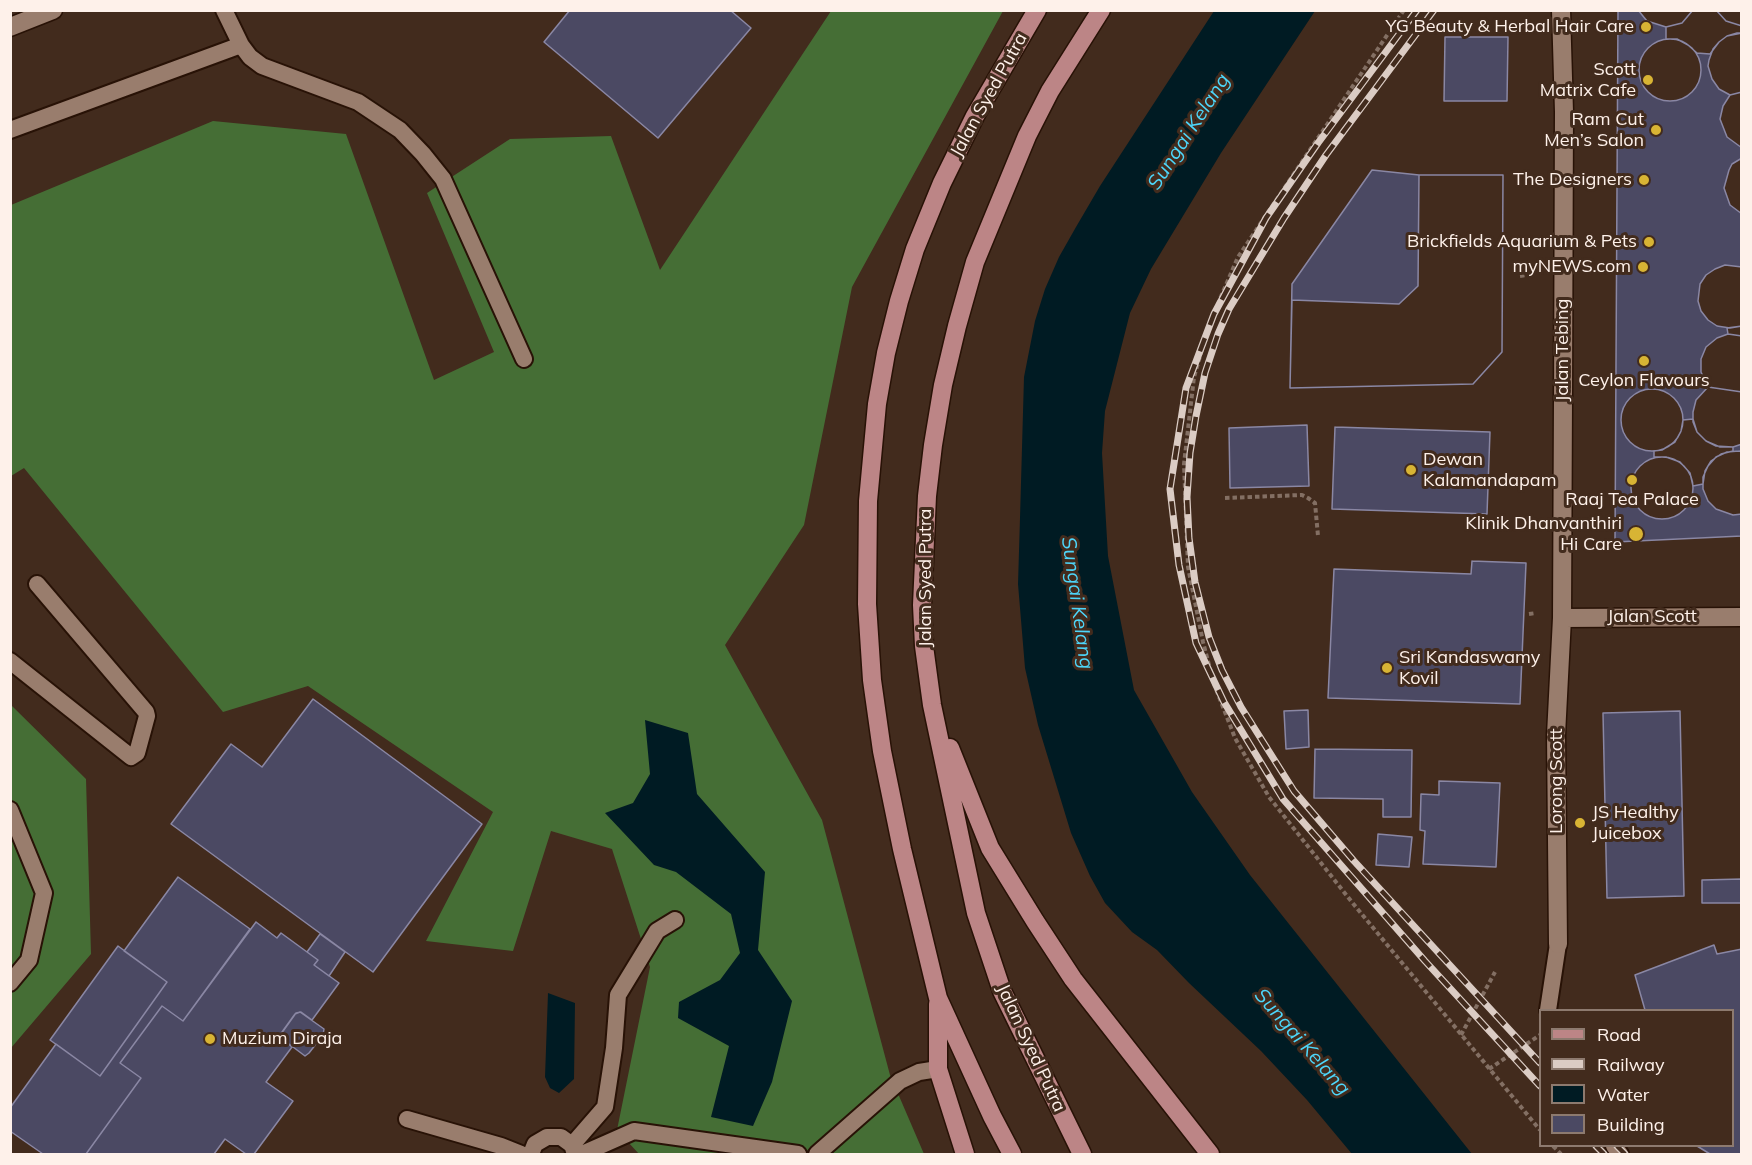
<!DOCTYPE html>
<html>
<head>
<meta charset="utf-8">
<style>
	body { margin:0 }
	#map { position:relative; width:1752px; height:1165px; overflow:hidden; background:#422b1d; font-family:Mulish,sans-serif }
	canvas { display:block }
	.frame { position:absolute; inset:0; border:12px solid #fef1ea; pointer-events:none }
	.legend { position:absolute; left:1539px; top:1009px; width:195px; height:138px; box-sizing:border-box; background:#422b1d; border:2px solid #8d7a6f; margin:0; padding:8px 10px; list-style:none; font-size:18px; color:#fef1ea }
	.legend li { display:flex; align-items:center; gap:12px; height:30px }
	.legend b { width:30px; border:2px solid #8d7a6f }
</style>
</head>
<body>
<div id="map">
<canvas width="1752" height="1165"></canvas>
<div class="frame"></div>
<ul class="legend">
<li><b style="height:8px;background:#bc8586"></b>Road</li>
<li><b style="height:8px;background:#dbccc4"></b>Railway</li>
<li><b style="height:16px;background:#001b23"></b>Water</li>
<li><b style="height:16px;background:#4b4963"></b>Building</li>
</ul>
</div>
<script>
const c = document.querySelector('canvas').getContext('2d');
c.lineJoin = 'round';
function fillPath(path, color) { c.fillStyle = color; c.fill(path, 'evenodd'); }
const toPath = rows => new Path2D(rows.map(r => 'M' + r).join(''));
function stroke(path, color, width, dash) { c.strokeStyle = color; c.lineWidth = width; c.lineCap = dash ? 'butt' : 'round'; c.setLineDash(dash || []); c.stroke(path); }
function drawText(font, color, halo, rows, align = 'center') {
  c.font = font + ' Mulish,sans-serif'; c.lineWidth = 6; c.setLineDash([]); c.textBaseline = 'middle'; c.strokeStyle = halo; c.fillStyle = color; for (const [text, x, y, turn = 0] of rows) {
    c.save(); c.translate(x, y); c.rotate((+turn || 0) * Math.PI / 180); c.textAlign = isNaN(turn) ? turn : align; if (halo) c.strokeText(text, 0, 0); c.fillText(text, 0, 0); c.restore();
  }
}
fillPath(toPath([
	[831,11,1003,11,852,287,804,525,725,645,822,820,890,1075,924,1154,639,1154,617,1130,650,967,612,849,551,831,513,951,426,941,493,812,308,686,223,712,24,468,11,476,11,205,213,121,346,134,434,380,494,352,427,193,510,139,611,136,660,270],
	[11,705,86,779,91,954,11,1048]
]), '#456e35');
fillPath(toPath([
	[1214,11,1315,11,1221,153,1151,269,1130,313,1105,411,1102,453,1108,556,1134,690,1192,792,1250,875,1472,1154,1352,1154,1307,1100,1261,1051,1189,983,1157,950,1132,932,1105,903,1090,876,1071,833,1038,725,1025,668,1018,584,1020,518,1024,377,1035,321,1045,289,1059,257,1076,227,1100,186],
	[645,720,688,733,697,794,765,872,758,950,792,1001,772,1082,753,1126,711,1117,729,1046,678,1018,679,1002,720,980,740,953,731,914,676,872,654,865,605,813,633,803,650,774],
	[548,993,575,1003,574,1079,559,1093,550,1088,545,1077]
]), '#001b23');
const building = toPath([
	[570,10,730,10,751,28,658,138,544,42,570,10],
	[1618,10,1742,10,1742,536,1615,542,1618,10],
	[1638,10,1693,10,1682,23,1666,27,1647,21,1638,10],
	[1693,10,1716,10,1726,21,1742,26,1742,33,1727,36,1719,42,1710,54,1697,53,1688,45,1677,39,1666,39,1666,27,1682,23,1693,10],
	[1716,10,1742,10,1742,26,1726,21,1716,10],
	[1737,33,1742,33,1742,92,1730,95,1719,89,1712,79,1708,66,1709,60,1713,49,1719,42,1727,36,1737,33],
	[1445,37,1508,37,1507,101,1444,101,1445,37],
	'1639 70a31 31 0 1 1 62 0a31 31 0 1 1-62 0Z',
	[1742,92,1742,148,1727,137,1720,119,1723,106,1730,95,1742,92],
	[1742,158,1742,214,1730,205,1724,188,1729,170,1732,164,1742,158],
	[1372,170,1419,175,1503,175,1502,352,1473,384,1290,388,1292,284,1372,170],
	[1419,175,1503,175,1502,352,1473,384,1290,388,1292,300,1399,304,1418,286,1419,175],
	[1725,265,1742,267,1742,326,1730,328,1717,326,1708,320,1701,311,1698,301,1700,284,1706,275,1715,269,1725,265],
	[1742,326,1742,336,1728,334,1727,328,1742,326],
	[1728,334,1742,336,1742,392,1708,387,1701,372,1701,359,1706,347,1717,338,1728,334],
	[1708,387,1742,392,1742,444,1733,447,1716,446,1706,441,1697,432,1693,422,1693,412,1696,400,1708,387],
	'1621 420a31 31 0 1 1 62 0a31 31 0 1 1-62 0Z',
	[1693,419,1697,432,1706,441,1720,447,1733,447,1733,451,1721,454,1711,461,1705,471,1703,484,1693,486,1690,473,1680,462,1666,457,1654,457,1654,451,1662,450,1675,442,1681,431,1683,420,1693,419],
	[1307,425,1309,486,1230,488,1229,428,1307,425],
	[1335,427,1490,432,1487,514,1332,509,1335,427],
	[1739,451,1742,452,1742,514,1733,515,1716,509,1708,501,1703,489,1703,477,1708,466,1716,457,1727,452,1739,451],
	'1631 488a31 31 0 1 1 62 0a31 31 0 1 1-62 0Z',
	[1472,561,1526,563,1520,704,1328,698,1334,569,1471,574,1472,561],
	[313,699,482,824,373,972,171,824,231,744,262,767,313,699],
	[1308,710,1309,747,1286,749,1284,711,1308,710],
	[1680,711,1684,896,1607,898,1603,713,1680,711],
	[1315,749,1412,750,1411,817,1383,817,1383,799,1314,798,1315,749],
	[1439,781,1500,783,1496,867,1423,864,1425,831,1420,830,1421,794,1439,795,1439,781],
	[1378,834,1412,837,1409,867,1376,865,1378,834],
	[178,877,250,929,183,1021,162,1006,120,1063,141,1078,86,1154,43,1154,10,1131,10,1108,56,1044,100,1076,167,982,124,951,178,877],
	[1742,879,1742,903,1702,903,1702,880,1742,879],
	[256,922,277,938,281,933,318,960,314,965,339,983,312,1020,301,1012,296,1013,281,1034,282,1039,292,1047,266,1082,293,1101,254,1154,246,1154,225,1139,214,1154,86,1154,141,1078,120,1063,162,1006,183,1021,256,922],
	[320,934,345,952,329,976,314,965,318,960,307,952,320,934],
	[1714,945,1717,954,1742,949,1742,1154,1710,1154,1697,1146,1732,1146,1732,1010,1645,1010,1635,975,1714,945],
	[118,946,167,982,100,1076,50,1040,118,946],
	[300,1012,324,1029,323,1035,309,1053,305,1056,281,1038,282,1032,295,1014,300,1012]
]);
fillPath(building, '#4b4963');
stroke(building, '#8a87a4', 1.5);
const service = toPath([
	[224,10,241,45,250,57,262,66,358,102,400,130,423,154,443,179,524,359],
	[10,130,241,45],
	[10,661,131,757,137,753,147,716,146,712,37,584],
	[10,810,44,893,29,960,10,983],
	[1548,1010,1558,944],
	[407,1119,501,1146,521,1154],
	[572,1145,605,1107,614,1048,618,995,657,931,675,920],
	[1614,1146,1620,1154],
	[531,1154,535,1144,547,1137,561,1137,572,1145,575,1154],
	[582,1154,634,1131,798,1154],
	[817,1154,900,1081,919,1072,938,1069]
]);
const minor = toPath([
	[10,27,53,10],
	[1562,618,1742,617],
	[1558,944,1556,735,1562,618,1563,400,1564,112,1561,10]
]);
const primary = toPath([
	[950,748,990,848,1035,921,1073,979,1210,1154],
	[938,1004,938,1069,965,1154],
	[1012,1154,992,1116,938,998,902,849,882,751,872,680,867,604,868,501,877,404,886,353,899,301,915,249,942,183,975,116,1037,10],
	[1082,1154,1002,991,976,913,932,705,924,646,922,605,927,496,933,445,943,385,957,326,975,262,1027,136,1050,91,1101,10]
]);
stroke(service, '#281206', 20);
stroke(minor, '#281206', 21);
stroke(primary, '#281206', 21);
stroke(toPath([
	[1404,10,1238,257,1210,322,1194,377,1184,464,1188,567,1203,642,1214,684,1235,738,1269,797,1351,901,1540,1130],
	[1520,276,1534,274],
	[1225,498,1302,495,1308,498,1315,503,1318,536],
	[1529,614,1536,613],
	[1461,1035,1495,972],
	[1489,1069,1540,1035],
	[1553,1146,1561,1154]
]), '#836f63', 4, [4.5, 3]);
stroke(service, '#997d6d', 16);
stroke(minor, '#997d6d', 18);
stroke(primary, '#bc8586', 18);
const rail = toPath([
	[1417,10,1318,143,1266,218,1214,314,1186,388,1170,489,1179,565,1196,643,1224,702,1283,799,1425,961,1540,1086],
	[1434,10,1326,155,1284,218,1229,309,1218,334,1205,373,1196,416,1190,453,1187,497,1189,538,1195,582,1209,637,1222,670,1241,707,1294,791,1354,861,1540,1063],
	[1596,1146,1604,1154],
	[1617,1146,1625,1154]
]);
stroke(rail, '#dbccc4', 7);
stroke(rail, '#422b1d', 4.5, [14]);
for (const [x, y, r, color] of [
	[1646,27,6,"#d8b434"],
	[1648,80,6,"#d8b434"],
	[1656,130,6,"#d8b434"],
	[1644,180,6,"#d8b434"],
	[1649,242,6,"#d8b434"],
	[1643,267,6,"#d8b434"],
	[1644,361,6,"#d8b434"],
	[1411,470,6,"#d8b434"],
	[1632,480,6,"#d8b434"],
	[1636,534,8,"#d8b434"],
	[1387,668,6,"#d8b434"],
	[1580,823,6,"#d8b434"],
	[210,1039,6,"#d8b434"]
]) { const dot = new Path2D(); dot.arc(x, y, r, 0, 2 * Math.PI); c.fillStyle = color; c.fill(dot); stroke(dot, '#422b1d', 2); }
drawText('18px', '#fef1ea', '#422b1d', [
	["YG Beauty & Herbal Hair Care",1634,27],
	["Scott",1636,70],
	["Matrix Cafe",1636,91],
	["Ram Cut",1644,120],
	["Men’s Salon",1644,141],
	["The Designers",1632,180],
	["Brickfields Aquarium & Pets",1637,242],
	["myNEWS.com",1631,267],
	["Ceylon Flavours",1644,381,"center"],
	["Dewan",1423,460,"left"],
	["Kalamandapam",1423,481,"left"],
	["Raaj Tea Palace",1632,500,"center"],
	["Klinik Dhanvanthiri",1622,524],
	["Hi Care",1622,545],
	["Sri Kandaswamy",1399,658,"left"],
	["Kovil",1399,679,"left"],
	["JS Healthy",1592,813,"left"],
	["Juicebox",1592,834,"left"],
	["Muzium Diraja",222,1039,"left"]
], 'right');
drawText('18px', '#fef1ea', '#422b1d', [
	["Jalan Syed Putra",989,95,-61],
	["Jalan Tebing",1563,350,-90],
	["Jalan Syed Putra",926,578,-90],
	["Jalan Scott",1652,617],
	["Lorong Scott",1557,781,-90],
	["Jalan Syed Putra",1031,1048,65]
]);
drawText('italic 20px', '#4dd6fa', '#422b1d', [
	["Sungai Kelang",1189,132,-57],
	["Sungai Kelang",1077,603,82],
	["Sungai Kelang",1302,1042,49]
]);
</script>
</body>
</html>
